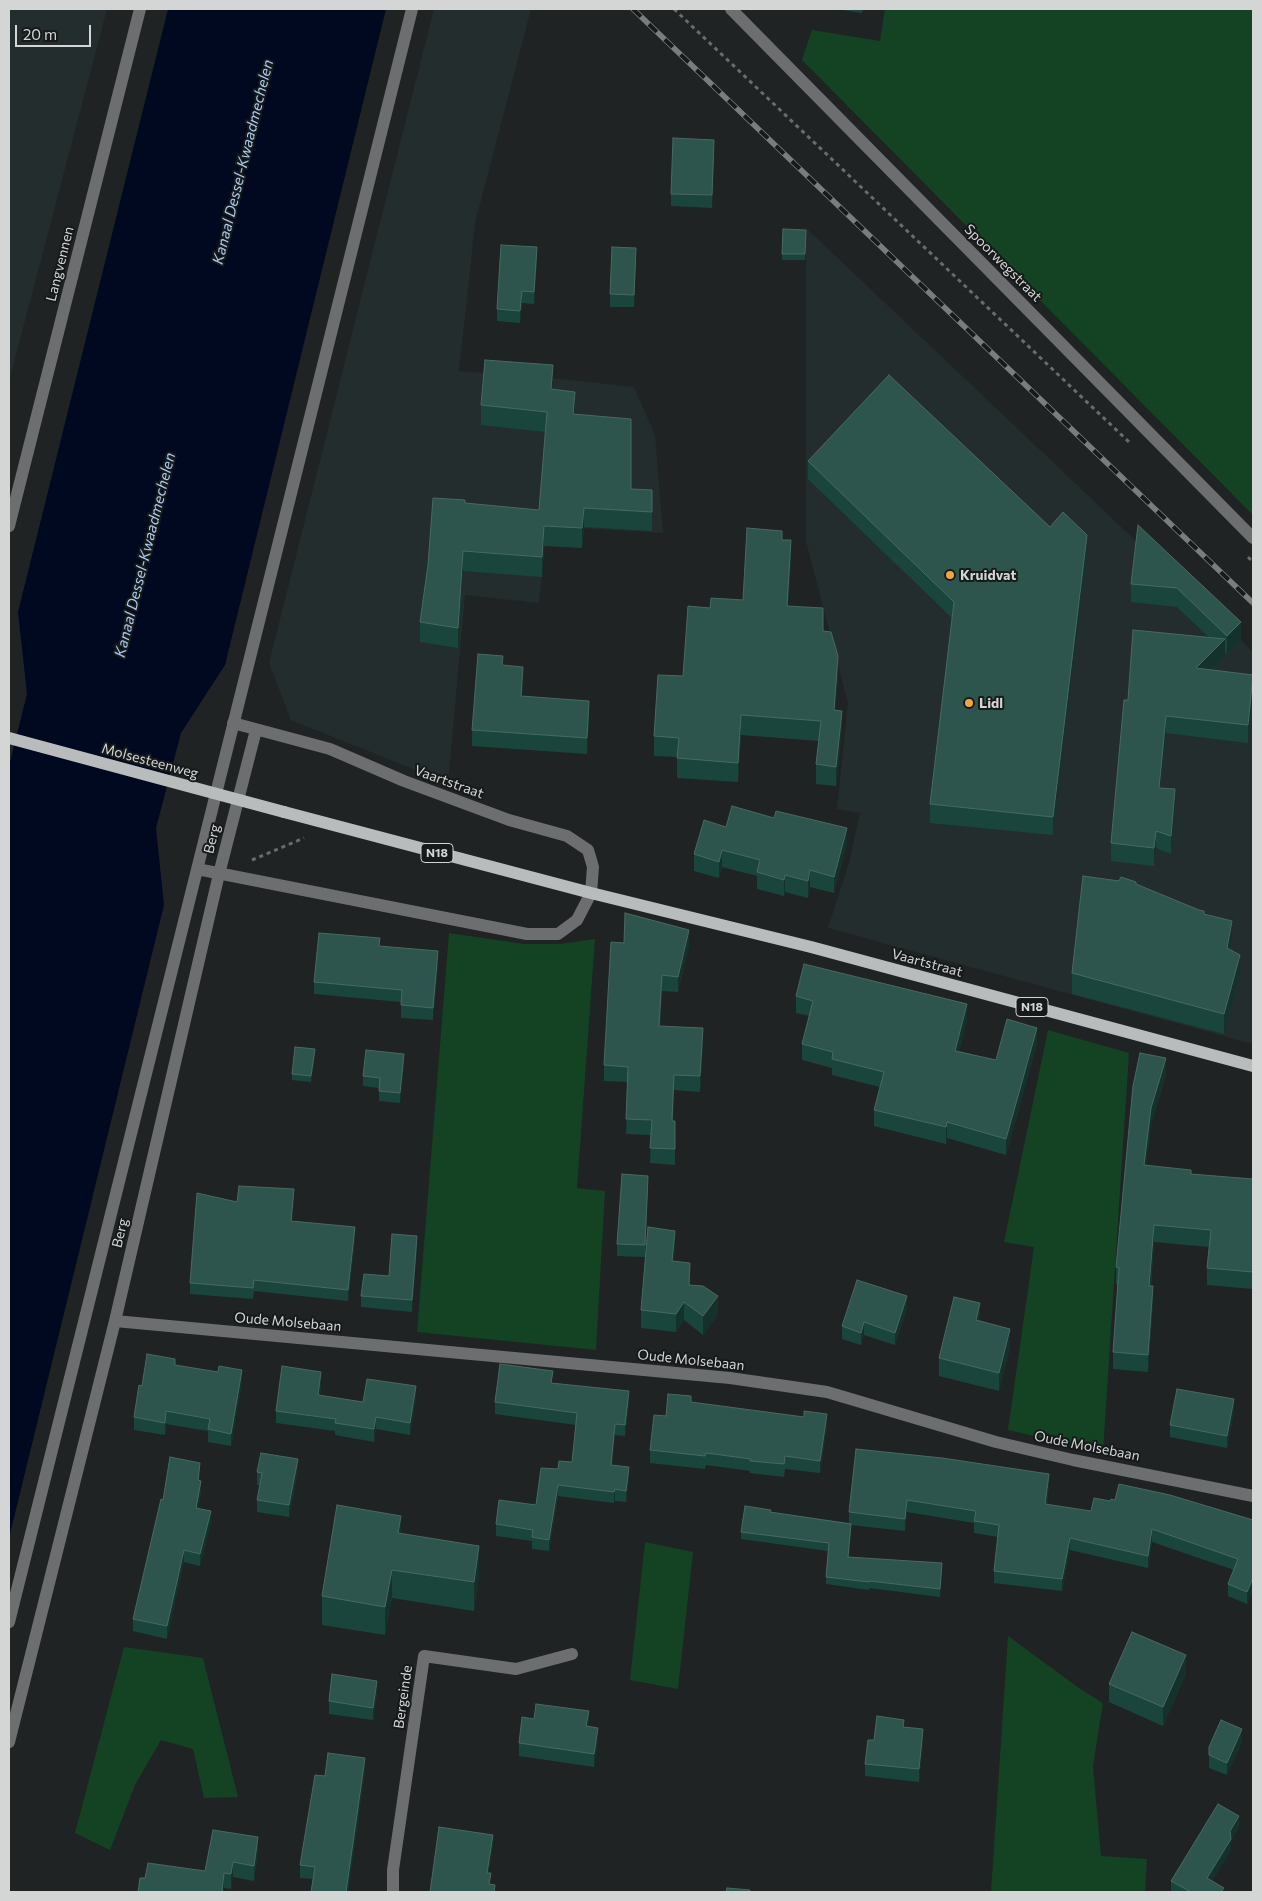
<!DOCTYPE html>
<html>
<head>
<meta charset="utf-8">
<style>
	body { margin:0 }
	#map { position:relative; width:1262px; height:1901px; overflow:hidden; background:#202323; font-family:Commissioner,sans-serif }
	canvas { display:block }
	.frame { position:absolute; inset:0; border:10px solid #d4d6d6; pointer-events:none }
	.scale { position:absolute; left:15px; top:25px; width:76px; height:22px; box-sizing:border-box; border:2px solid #d4d6d6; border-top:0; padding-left:6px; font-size:15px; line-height:18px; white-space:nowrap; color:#d4d6d6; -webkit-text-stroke:4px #171a1a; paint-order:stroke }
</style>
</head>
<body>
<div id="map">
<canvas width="1262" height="1901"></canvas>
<div class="frame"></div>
<div class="scale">20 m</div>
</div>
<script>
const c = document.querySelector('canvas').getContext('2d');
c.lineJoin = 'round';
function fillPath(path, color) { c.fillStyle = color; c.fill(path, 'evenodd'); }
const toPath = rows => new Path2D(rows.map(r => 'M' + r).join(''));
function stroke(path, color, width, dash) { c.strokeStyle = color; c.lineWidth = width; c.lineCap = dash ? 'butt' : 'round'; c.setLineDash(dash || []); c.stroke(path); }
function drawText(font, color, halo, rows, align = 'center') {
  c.font = font + ' Commissioner,sans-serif'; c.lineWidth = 4; c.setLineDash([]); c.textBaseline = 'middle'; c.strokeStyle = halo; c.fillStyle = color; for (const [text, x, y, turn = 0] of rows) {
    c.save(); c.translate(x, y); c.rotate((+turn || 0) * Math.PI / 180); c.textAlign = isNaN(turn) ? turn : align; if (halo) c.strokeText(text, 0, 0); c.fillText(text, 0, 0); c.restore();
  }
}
fillPath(toPath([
	[9,9,107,9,9,381],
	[434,9,531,9,475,223,459,371,559,379,634,387,655,435,663,533,547,526,539,603,465,595,448,783,291,720,269,663],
	[806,228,1253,652,1253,1044,828,928,849,863,860,813,837,809,848,703,806,541]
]), '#242d2e');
fillPath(toPath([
	[885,9,1253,9,1253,515,802,60,812,30,880,41],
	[449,933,524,944,560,944,595,939,577,1188,605,1191,596,1350,417,1332],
	[1048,1030,1129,1053,1103,1452,1008,1430,1034,1247,1004,1242],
	[645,1542,693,1552,678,1689,630,1680],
	[1008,1636,1079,1688,1103,1703,1093,1766,1101,1856,1147,1859,1145,1892,991,1892],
	[124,1647,203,1658,238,1797,204,1798,193,1749,161,1740,135,1785,110,1850,75,1833]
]), '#134322');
fillPath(toPath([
	[168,9,386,9,225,665,181,733,156,828,164,905,9,1538,9,766,27,694,18,612]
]), '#00091f');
stroke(toPath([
	[674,9,1130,443],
	[1248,557,1253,562],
	[252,860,304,838]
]), '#6a6c6c', 3, [4, 4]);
stroke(toPath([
	[731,9,1253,538],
	[9,526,140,9],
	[197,869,527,934,558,934,577,920,591,893,593,867,588,850,567,836,509,820,404,781,330,749,233,723],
	[115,1321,730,1378,827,1392,996,1442,1073,1460,1253,1496],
	[9,1622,412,9],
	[9,1742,115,1321,219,874,256,730],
	[393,1892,393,1870,424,1656,516,1669,572,1654]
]), '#6d6e6f', 12);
stroke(toPath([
	[284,812,591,893,811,947,1253,1066]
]), '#b9bcbd', 12);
const rail = toPath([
	[633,9,1253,603]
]);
stroke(rail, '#7b7d7d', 5.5);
stroke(rail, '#171a1a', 4, [11]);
stroke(toPath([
	[9,738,284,812]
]), '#b9bcbd', 12);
fillPath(toPath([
	[835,9,863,9,862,13],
	[714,152,712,208,671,206,671,194],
	[783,229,806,230,805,260,782,260],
	[537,260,534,304,522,303,520,323,497,321,497,309],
	[636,260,634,307,610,307,610,294],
	[553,385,553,389,575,414,631,489,652,510,652,531,584,527,582,548,544,546,542,577,463,571,458,648,420,642,420,622,428,565,465,503,539,510,545,432,481,425,481,405],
	[808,461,1087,553,1053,835,930,823,930,804,952,618,808,479],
	[1138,525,1241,640,1227,654,1225,652,1225,656,1212,670,1253,675,1253,693,1248,743,1166,733,1161,788,1175,807,1171,854,1156,848,1154,866,1111,861,1111,843,1128,700,1209,637,1177,607,1131,602,1131,584],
	[782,540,791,560,788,606,823,631,838,675,835,710,842,730,836,786,816,784,816,764,819,741,741,735,738,782,677,778,677,757,654,756,654,736,683,676,710,608,743,600],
	[503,665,523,683,522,696,589,717,587,754,472,746,472,730],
	[726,827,847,844,834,893,810,887,808,898,785,892,784,896,757,889,757,876,722,867,719,878,694,871,694,854],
	[1136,884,1204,914,1232,942,1231,950,1240,975,1224,1034,1072,994,1072,973],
	[624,943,689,946,678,992,662,991,660,1026,703,1043,700,1092,674,1090,673,1121,675,1121,675,1165,650,1163,651,1135,626,1134,628,1082,604,1081,604,1065],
	[380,946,438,963,433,1020,401,1018,401,1002,314,994,314,982],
	[796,996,967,1021,959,1051,996,1060,1037,1044,1006,1155,947,1138,946,1144,874,1126,874,1110,880,1087,832,1075,832,1068,802,1060,802,1044,809,1016,796,1013],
	[315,1055,311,1082,292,1080,292,1074],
	[404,1064,400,1103,379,1101,379,1088,363,1086,363,1076],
	[1166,1075,1151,1125,1146,1165,1191,1174,1253,1179,1253,1289,1207,1285,1207,1268,1209,1247,1154,1242,1151,1286,1153,1303,1148,1372,1113,1369,1113,1352,1118,1285,1116,1284,1116,1267,1133,1086],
	[648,1188,645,1257,617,1256,617,1244],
	[294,1201,292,1221,355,1238,348,1301,254,1291,253,1299,190,1294,190,1283,237,1202],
	[417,1247,412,1312,361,1307,361,1296,389,1276],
	[675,1249,673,1261,690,1285,718,1314,703,1335,684,1320,676,1332,641,1328,641,1310],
	[907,1309,895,1345,864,1335,861,1345,842,1339,842,1326],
	[980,1321,1010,1347,999,1391,939,1376,939,1358],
	[175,1365,242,1382,231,1446,208,1442,208,1431,166,1424,165,1435,134,1430,134,1417,142,1386],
	[553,1383,629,1402,625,1436,615,1435,612,1465,629,1478,626,1502,615,1501,614,1503,558,1496,549,1551,532,1549,532,1541,496,1536,496,1524,536,1505,558,1469,572,1462,576,1425,495,1414,495,1402],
	[321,1384,320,1395,363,1402,416,1398,410,1435,376,1429,374,1442,335,1435,335,1431,276,1423,276,1411],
	[691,1402,827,1426,820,1473,785,1469,784,1477,750,1473,750,1471,706,1465,705,1469,650,1463,650,1450,666,1416],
	[1234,1412,1227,1448,1170,1437,1170,1425],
	[856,1449,1049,1486,1047,1505,1091,1511,1110,1501,1253,1520,1253,1590,1247,1604,1228,1596,1228,1584,1234,1570,1152,1542,1148,1568,1070,1550,1062,1591,994,1583,994,1571,998,1537,974,1533,974,1523,907,1512,905,1531,851,1525,849,1557,942,1571,940,1597,869,1588,869,1590,826,1584,826,1577,828,1551,741,1539,741,1532,771,1512,849,1523,849,1512],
	[298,1471,289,1517,257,1512,257,1500,260,1485,257,1485,257,1472],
	[200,1475,199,1481,201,1493,198,1508,211,1523,200,1566,184,1562,167,1639,133,1631,133,1619,163,1500],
	[401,1534,479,1574,474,1611,392,1598,385,1635,322,1625,322,1596],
	[1186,1674,1163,1726,1109,1702,1109,1684],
	[377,1693,373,1720,329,1714,329,1701],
	[589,1724,588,1727,598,1740,594,1767,519,1756,519,1743],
	[874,1740,923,1742,919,1782,865,1776,865,1764],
	[1242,1742,1227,1775,1209,1768,1209,1747],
	[365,1771,348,1892,311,1892,313,1879,300,1878,300,1865,325,1776],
	[1239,1827,1231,1841,1231,1850,1212,1881,1224,1892,1171,1892,1171,1881],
	[258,1852,254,1881,233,1877,231,1889,224,1888,224,1892,138,1892,205,1871]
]), '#1a453d');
fillPath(toPath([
	[537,247,537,260,534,304,534,292],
	[522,291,522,303,520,323,520,311],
	[553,365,553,385,551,409,551,389],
	[575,392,575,412,573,434,573,414],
	[584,508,584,527,582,548,582,528],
	[544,526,544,546,542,577,542,557],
	[1087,535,1087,553,1053,835,1053,817],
	[791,540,791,560,787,625,787,606],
	[463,551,463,571,458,648,458,628],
	[1241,622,1241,640,1227,654,1227,636],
	[1225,639,1225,656,1196,686,1196,668],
	[838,656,838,675,834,730,834,710],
	[523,667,523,683,521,712,521,696],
	[1253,676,1253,693,1248,743,1248,725],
	[589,701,589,717,587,754,587,738],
	[842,711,842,730,836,786,836,767],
	[741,715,741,735,738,782,738,763],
	[1166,716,1166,733,1159,805,1159,788],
	[1175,789,1175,807,1171,854,1171,836],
	[847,828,847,844,834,893,834,877],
	[1156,831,1156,848,1154,866,1154,848],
	[722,850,722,867,719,878,719,862],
	[810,870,810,887,808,898,808,881],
	[785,875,785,892,784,896,784,880],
	[1232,921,1232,942,1227,968,1227,948],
	[689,930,689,946,678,992,678,977],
	[438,951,438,963,433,1020,433,1008],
	[1240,955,1240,975,1224,1034,1224,1014],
	[662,975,662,991,659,1042,659,1026],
	[967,1004,967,1021,955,1067,955,1051],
	[703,1028,703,1043,700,1092,700,1076],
	[1037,1028,1037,1044,1006,1155,1006,1139],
	[315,1049,315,1055,311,1082,311,1076],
	[404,1054,404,1064,400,1103,400,1093],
	[1166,1058,1166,1075,1151,1125,1144,1182,1144,1165,1151,1108],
	[674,1075,674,1090,672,1136,672,1121],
	[947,1122,947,1138,946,1144,946,1127],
	[648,1176,648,1188,645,1257,645,1245],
	[294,1189,294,1201,291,1232,291,1221],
	[1154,1225,1154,1242,1149,1303,1149,1286],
	[355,1227,355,1238,348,1301,348,1290],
	[675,1231,675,1249,672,1279,672,1261],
	[417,1236,417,1247,412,1312,412,1300],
	[1153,1286,1153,1303,1148,1372,1148,1355],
	[718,1296,718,1314,703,1335,703,1316],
	[907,1296,907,1309,895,1345,895,1333],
	[684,1302,684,1320,676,1332,676,1314],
	[980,1303,980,1322,976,1320],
	[864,1322,864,1335,861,1345,861,1333],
	[1010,1329,1010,1347,999,1391,999,1373],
	[242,1370,242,1382,231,1446,231,1434],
	[321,1372,321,1384,318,1407,318,1395],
	[416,1386,416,1398,410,1435,410,1423],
	[629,1391,629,1402,625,1436,625,1425],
	[1234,1399,1234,1412,1227,1448,1227,1436],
	[166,1411,166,1424,165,1435,165,1423],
	[827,1414,827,1426,820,1473,820,1461],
	[376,1417,376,1429,374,1442,374,1429],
	[615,1424,615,1435,611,1476,611,1465],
	[298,1459,298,1471,289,1517,289,1505],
	[200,1463,200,1475,198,1492,198,1480],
	[629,1467,629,1478,626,1502,626,1491],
	[1049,1474,1049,1486,1045,1517,1045,1504],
	[201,1481,201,1493,196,1520,196,1508],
	[558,1485,558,1496,549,1551,549,1540],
	[615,1489,615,1501,614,1503,614,1492],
	[907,1500,907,1512,905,1531,905,1519],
	[211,1511,211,1523,200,1566,200,1554],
	[401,1516,401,1544,398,1533],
	[851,1524,851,1531,848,1565,848,1557],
	[1152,1529,1152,1542,1148,1568,1148,1556],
	[1070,1538,1070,1550,1062,1591,1062,1579],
	[479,1546,479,1574,474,1611,474,1582],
	[184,1550,184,1562,167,1639,167,1626],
	[942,1563,942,1571,940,1597,940,1589],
	[392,1570,392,1598,385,1635,385,1607],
	[1253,1578,1253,1590,1247,1604,1247,1592],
	[1186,1655,1186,1674,1163,1726,1163,1707],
	[377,1681,377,1693,373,1720,373,1708],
	[589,1711,589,1724,586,1739,586,1726],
	[598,1728,598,1740,594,1767,594,1754],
	[923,1729,923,1742,919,1782,919,1769],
	[1242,1729,1242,1742,1227,1775,1227,1763],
	[365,1758,365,1771,348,1892,346,1892],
	[1239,1816,1239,1827,1231,1841,1231,1850,1207,1889,1207,1878,1230,1831],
	[493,1835,493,1847,487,1885,487,1873],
	[258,1837,258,1852,254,1881,254,1866],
	[233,1862,233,1877,231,1889,231,1874],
	[224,1873,224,1892,222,1892]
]), '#14312b');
const building = toPath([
	[673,138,714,140,712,195,671,194,673,138],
	[783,229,806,230,805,254,782,254,783,229],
	[501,245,537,247,534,292,522,291,520,311,497,309,501,245],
	[612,247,636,248,634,295,610,294,612,247],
	[485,360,553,365,551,389,575,392,573,414,631,419,631,489,652,490,652,512,584,508,582,528,544,526,542,557,463,551,458,628,420,622,428,565,433,498,465,500,465,503,539,510,547,412,481,405,485,360],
	[889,375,1050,527,1063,512,1087,535,1053,817,930,804,954,602,808,461,889,375],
	[1138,525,1241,622,1227,636,1177,588,1131,584,1138,525],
	[747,528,782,531,782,540,791,540,787,606,823,608,823,631,831,632,838,656,834,710,842,711,836,767,816,764,821,721,741,715,738,763,677,758,679,738,654,736,658,675,683,676,688,606,710,608,711,598,743,600,747,528],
	[1133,630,1225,639,1196,668,1253,675,1248,725,1166,716,1159,788,1175,789,1171,836,1156,831,1154,848,1111,843,1124,700,1128,700,1133,630],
	[478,654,503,656,502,665,523,667,521,696,589,701,587,738,472,730,478,654],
	[732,806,774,818,776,811,847,828,834,877,810,870,808,881,785,875,784,880,757,872,760,860,722,850,719,862,694,854,704,820,726,827,732,806],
	[1083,876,1119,881,1121,877,1136,882,1136,884,1199,910,1204,911,1204,914,1232,921,1227,948,1240,955,1224,1014,1072,973,1083,876],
	[625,913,689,930,678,977,662,975,659,1026,703,1028,700,1076,674,1075,672,1121,675,1121,675,1149,650,1148,652,1120,626,1119,628,1067,604,1065,611,942,624,943,625,913],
	[319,933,380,938,379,946,438,951,433,1008,401,1005,402,990,314,982,319,933],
	[804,964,967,1004,955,1051,996,1060,1007,1019,1037,1028,1006,1139,947,1122,946,1127,874,1110,884,1072,832,1059,833,1052,802,1044,813,1001,796,996,804,964],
	[295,1047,315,1049,311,1076,292,1074,295,1047],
	[366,1050,404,1054,400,1093,379,1091,380,1078,363,1076,366,1050],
	[1140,1053,1166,1058,1151,1108,1144,1165,1191,1170,1191,1174,1253,1179,1253,1272,1207,1268,1211,1230,1154,1225,1149,1286,1153,1286,1148,1355,1113,1352,1119,1268,1116,1267,1133,1086,1140,1053],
	[622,1174,648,1176,645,1245,617,1244,622,1174],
	[239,1186,294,1189,291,1221,355,1227,348,1290,254,1280,253,1288,190,1283,197,1193,237,1202,239,1186],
	[648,1227,675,1231,672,1261,690,1263,689,1285,703,1286,718,1296,703,1316,684,1302,676,1314,641,1310,648,1227],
	[392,1234,417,1236,412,1300,361,1296,364,1274,389,1276,392,1234],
	[857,1280,907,1296,895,1333,864,1322,861,1333,842,1326,857,1280],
	[954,1297,980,1303,976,1320,1010,1329,999,1373,939,1358,954,1297],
	[147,1354,175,1359,175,1365,218,1372,219,1366,242,1370,231,1434,208,1429,210,1419,166,1411,165,1423,134,1417,139,1385,142,1386,147,1354],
	[500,1364,553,1371,551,1383,629,1391,625,1425,615,1424,611,1465,629,1467,626,1491,615,1489,614,1492,558,1485,549,1540,532,1537,533,1530,496,1524,499,1500,536,1505,541,1468,558,1469,559,1461,572,1462,577,1413,495,1402,500,1364],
	[282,1366,321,1372,318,1395,363,1402,367,1379,416,1386,410,1423,376,1417,374,1429,335,1423,336,1419,276,1411,282,1366],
	[1177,1389,1234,1399,1227,1436,1170,1425,1177,1389],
	[668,1394,691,1396,691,1402,804,1417,804,1411,827,1414,820,1461,785,1456,784,1464,750,1461,751,1459,706,1453,705,1456,650,1450,654,1415,666,1416,668,1394],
	[856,1449,942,1458,1049,1474,1045,1504,1091,1511,1094,1498,1110,1501,1111,1499,1115,1500,1119,1484,1170,1495,1253,1520,1253,1578,1247,1592,1228,1584,1238,1559,1152,1529,1148,1556,1070,1538,1062,1579,994,1571,999,1525,974,1521,976,1511,907,1500,905,1519,849,1512,856,1449],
	[261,1453,298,1459,289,1505,257,1500,262,1473,257,1472,261,1453],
	[170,1457,200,1463,198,1480,201,1481,196,1508,211,1511,200,1554,184,1550,167,1626,133,1619,161,1499,163,1500,170,1457],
	[337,1505,401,1516,398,1533,479,1546,474,1582,392,1570,385,1607,322,1596,337,1505],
	[745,1506,771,1510,770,1512,851,1524,848,1557,942,1563,940,1589,869,1581,869,1582,826,1577,829,1543,741,1532,745,1506],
	[1132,1632,1186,1655,1163,1707,1109,1684,1132,1632],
	[332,1674,377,1681,373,1708,329,1701,332,1674],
	[536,1704,589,1711,586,1726,598,1728,594,1754,519,1743,522,1717,534,1719,536,1704],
	[877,1716,904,1720,903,1727,923,1729,919,1769,865,1764,868,1740,874,1740,877,1716],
	[1221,1720,1242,1729,1227,1763,1209,1755,1209,1747,1221,1720],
	[328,1753,365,1758,346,1892,311,1892,315,1867,300,1865,315,1775,325,1776,328,1753],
	[1218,1804,1239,1816,1230,1831,1231,1839,1207,1878,1224,1888,1221,1892,1191,1892,1171,1881,1218,1804],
	[439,1827,493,1835,487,1873,491,1873,489,1884,495,1885,494,1892,430,1892,439,1827],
	[213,1830,258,1837,254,1866,233,1862,231,1874,224,1873,222,1892,138,1892,140,1878,145,1878,148,1863,205,1871,213,1830],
	[727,1888,750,1890,749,1892,726,1892,727,1888]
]);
fillPath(building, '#2e554d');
stroke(building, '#486962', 1);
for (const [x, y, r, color] of [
	[950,575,5,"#efa73d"],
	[969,703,5,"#efa73d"]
]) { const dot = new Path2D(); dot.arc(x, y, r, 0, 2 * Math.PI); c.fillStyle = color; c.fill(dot); stroke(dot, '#171a1a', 2); }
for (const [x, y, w] of [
	[437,853,32],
	[1032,1007,32]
]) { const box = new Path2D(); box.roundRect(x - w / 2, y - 9.5, w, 19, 4); c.fillStyle = '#171a1a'; c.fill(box); stroke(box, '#d4d6d6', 1); }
drawText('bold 12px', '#d4d6d6', null, [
	["N18",437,853],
	["N18",1032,1007]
]);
drawText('14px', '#d4d6d6', '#171a1a', [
	["Spoorwegstraat",1003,263,45],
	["Langvennen",60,264,-76],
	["Molsesteenweg",150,761,15],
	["Vaartstraat",449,782,20],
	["Berg",212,839,-76],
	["Vaartstraat",927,963,15],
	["Berg",120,1233,-77],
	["Oude Molsebaan",288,1322,5],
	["Oude Molsebaan",691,1360,6],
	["Oude Molsebaan",1087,1446,11],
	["Bergeinde",403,1697,-82]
]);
drawText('bold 14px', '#d4d6d6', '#171a1a', [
	["Kruidvat",960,575],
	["Lidl",979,703]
], 'left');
drawText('italic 15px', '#aac9f0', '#171a1a', [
	["Kanaal Dessel-Kwaadmechelen",243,162,-76],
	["Kanaal Dessel-Kwaadmechelen",145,555,-76]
]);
</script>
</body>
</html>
